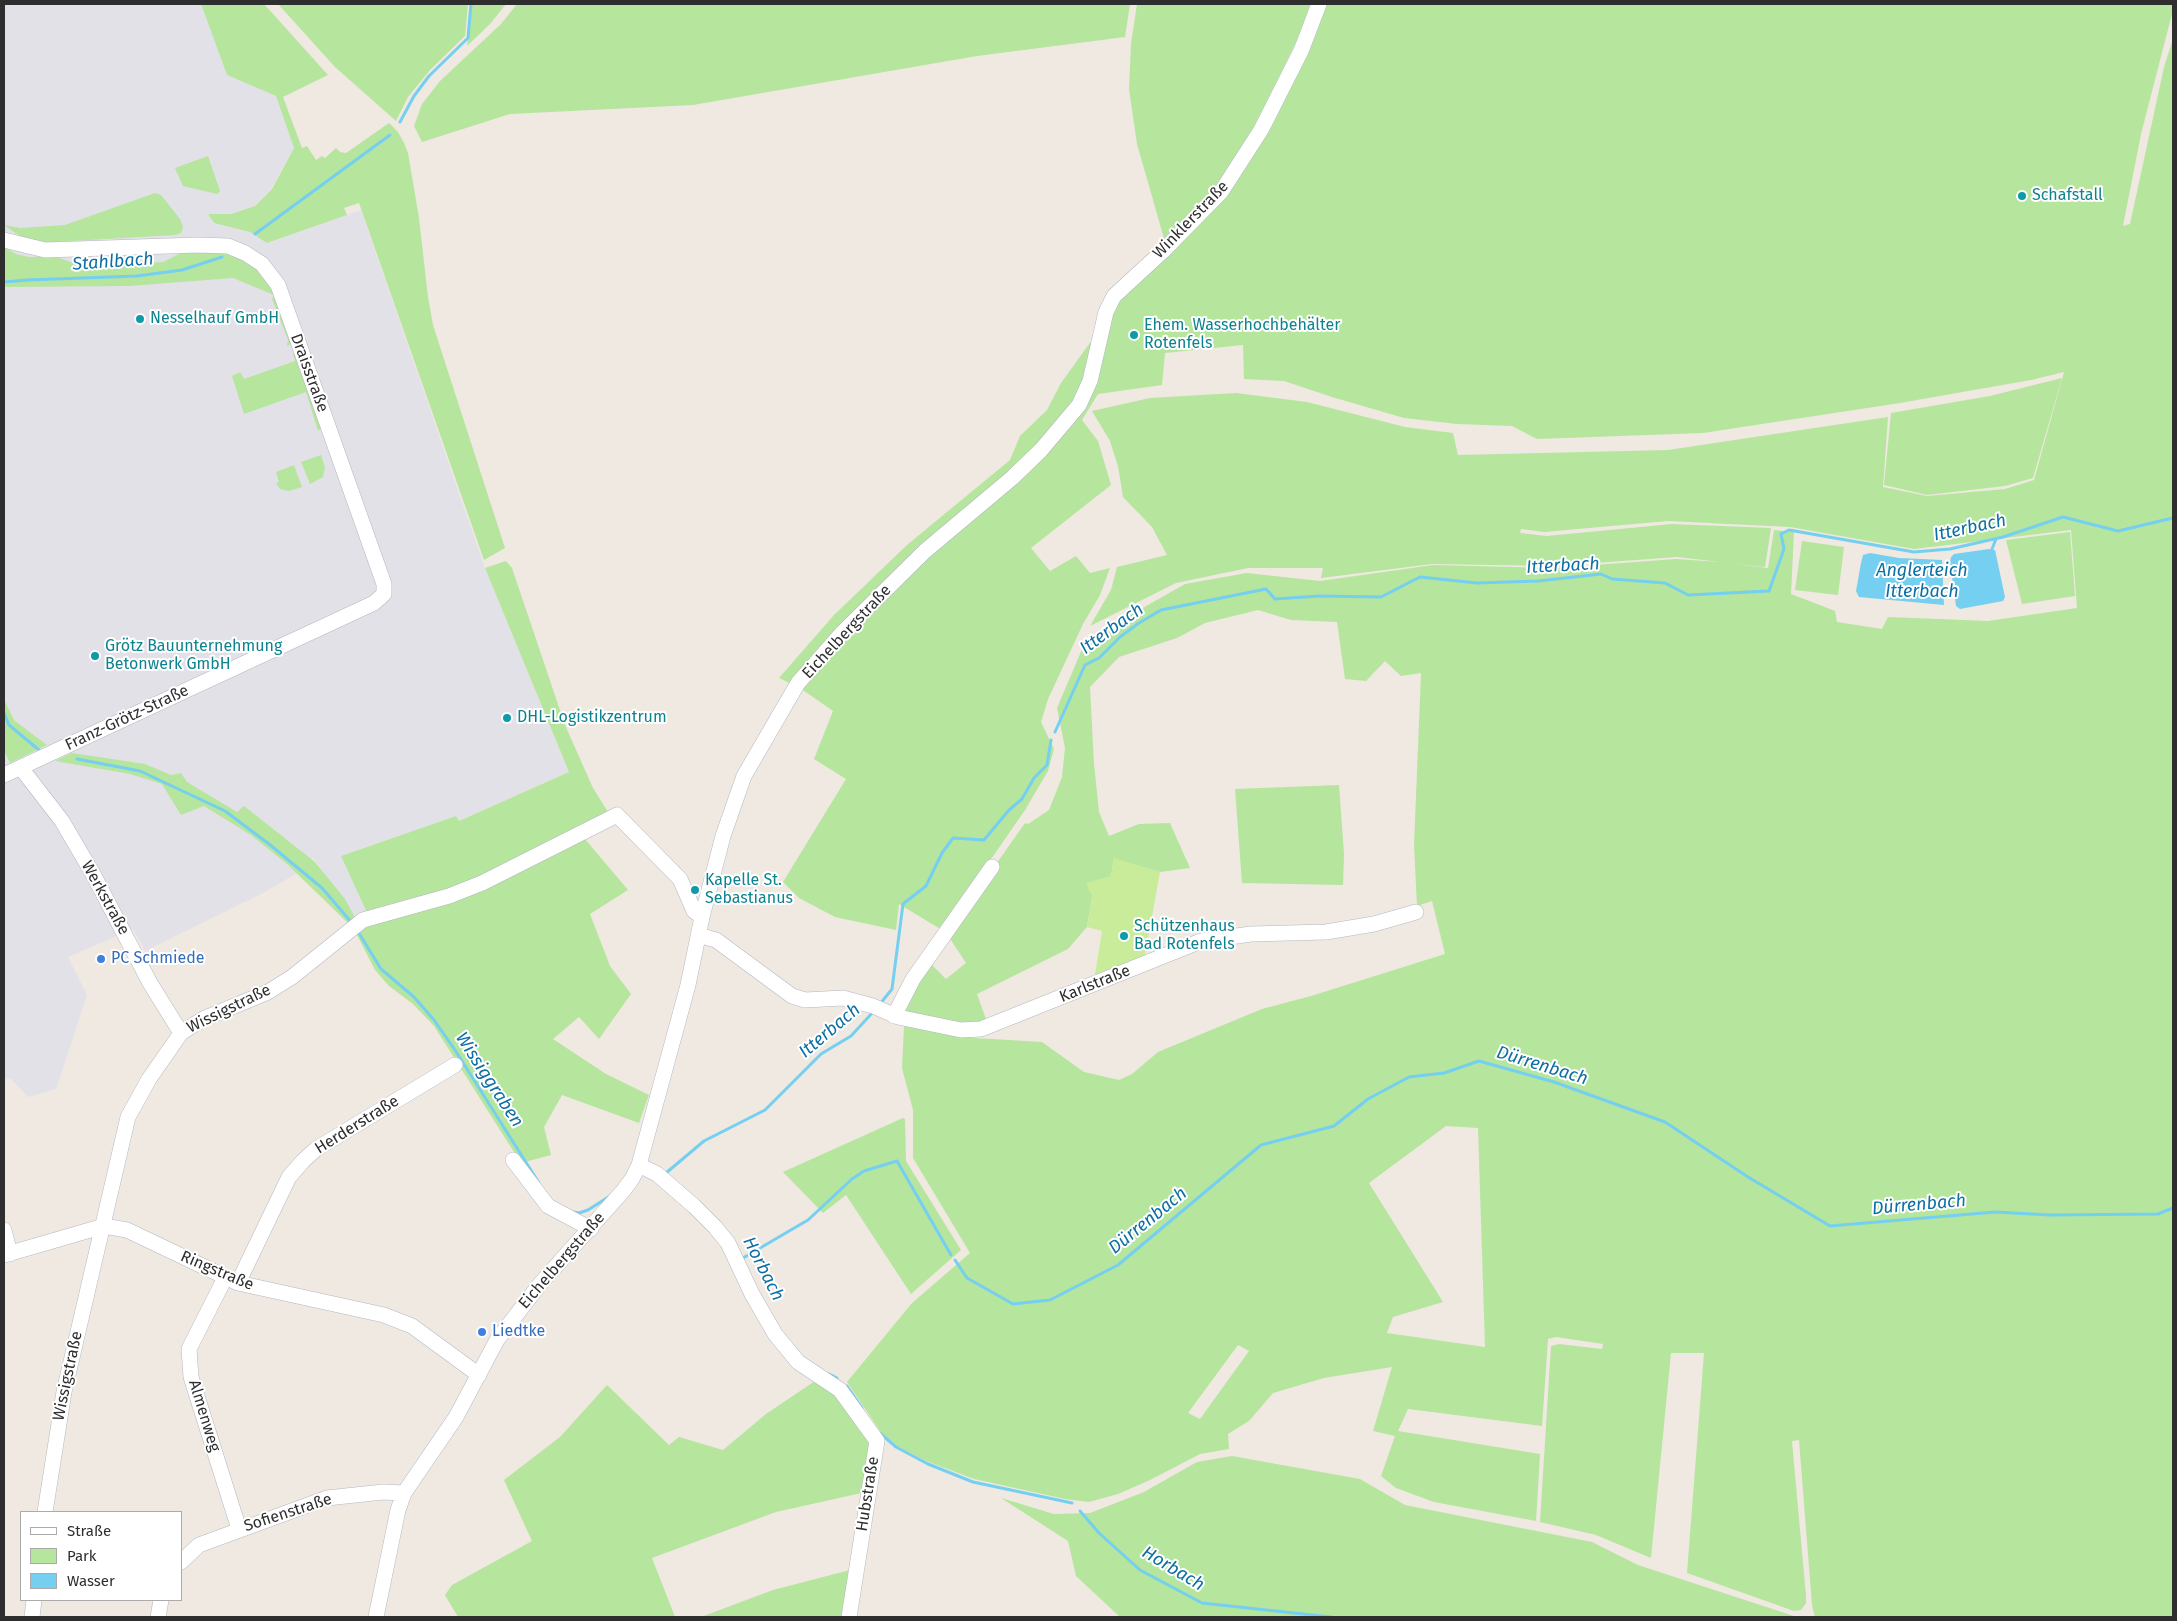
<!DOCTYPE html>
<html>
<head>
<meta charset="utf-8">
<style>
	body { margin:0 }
	#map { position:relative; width:2177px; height:1621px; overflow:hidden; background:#efe9e1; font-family:"Fira Sans",sans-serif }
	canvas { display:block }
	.frame { position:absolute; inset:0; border:5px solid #2e2e2e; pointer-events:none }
	.legend { position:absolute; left:20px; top:1511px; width:162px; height:90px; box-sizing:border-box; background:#fff; border:1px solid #ababab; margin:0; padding:6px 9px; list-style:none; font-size:15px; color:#2e2e2e }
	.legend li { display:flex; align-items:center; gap:10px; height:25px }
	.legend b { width:25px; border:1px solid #ababab }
</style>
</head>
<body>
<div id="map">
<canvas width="2177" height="1621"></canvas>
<div class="frame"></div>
<ul class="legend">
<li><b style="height:6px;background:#fff"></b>Straße</li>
<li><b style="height:14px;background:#b6e59e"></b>Park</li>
<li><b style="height:14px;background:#75cff0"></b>Wasser</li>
</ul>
</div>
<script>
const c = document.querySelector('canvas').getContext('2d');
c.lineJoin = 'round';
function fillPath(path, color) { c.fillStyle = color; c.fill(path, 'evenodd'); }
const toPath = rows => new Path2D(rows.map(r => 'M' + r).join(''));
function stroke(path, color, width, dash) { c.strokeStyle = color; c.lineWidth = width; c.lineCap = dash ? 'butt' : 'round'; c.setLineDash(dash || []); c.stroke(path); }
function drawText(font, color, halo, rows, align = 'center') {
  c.font = font + ' "Fira Sans",sans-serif'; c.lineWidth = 4; c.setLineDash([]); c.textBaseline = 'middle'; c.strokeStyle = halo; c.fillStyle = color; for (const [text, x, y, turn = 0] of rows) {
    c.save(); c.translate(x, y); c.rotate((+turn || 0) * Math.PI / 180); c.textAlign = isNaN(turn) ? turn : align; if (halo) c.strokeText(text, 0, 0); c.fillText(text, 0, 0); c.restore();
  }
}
fillPath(toPath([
	[4,4,201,4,227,75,276,96,294,148,271,189,255,206,231,214,209,214,214,223,250,232,268,243,361,210,485,568,569,772,459,821,456,816,341,856,368,915,357,919,313,858,299,872,263,893,145,951,133,929,68,957,87,995,56,1089,28,1097,10,1078,4,1080,4,751,10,763,47,745,14,720,4,699]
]), '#e3e1e8');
fillPath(toPath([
	[201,4,264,4,328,75,283,97,302,148,307,146,316,160,322,156,325,158,336,148,340,152,346,153,389,123,398,132,404,143,408,153,419,218,428,297,433,325,505,548,484,560,359,203,344,208,347,215,267,243,250,232,214,223,208,214,231,214,255,206,272,189,294,148,276,96,227,75],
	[278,4,468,4,465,36,430,70,408,97,396,121,335,67],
	[472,4,506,4,490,24,467,46],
	[517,4,1130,4,1125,37,977,56,693,105,510,114,422,142,414,126,422,104,440,81,501,24],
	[1137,4,1310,4,1300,34,1259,118,1214,192,1165,242,1137,144,1129,89,1131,44],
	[1327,4,2173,4,2173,10,2141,134,2123,226,2130,224,2164,67,2173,39,2173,1617,1815,1617,1812,1605,1799,1440,1792,1441,1806,1596,1806,1603,1801,1610,1794,1611,1687,1573,1704,1353,1671,1353,1651,1558,1596,1535,1540,1522,1551,1346,1559,1344,1602,1349,1603,1344,1556,1337,1548,1339,1542,1426,1408,1409,1398,1431,1540,1454,1536,1521,1434,1502,1396,1488,1381,1476,1395,1436,1373,1431,1392,1367,1324,1378,1273,1393,1249,1421,1228,1434,1229,1449,1200,1454,1150,1480,1118,1494,1089,1502,1065,1499,974,1479,926,1461,897,1446,880,1431,847,1382,912,1303,970,1253,913,1158,913,1110,902,1068,904,1026,975,1038,1042,1042,1084,1072,1119,1080,1132,1074,1158,1052,1262,1009,1311,996,1445,954,1432,901,1417,906,1414,845,1421,673,1401,676,1385,661,1366,681,1345,679,1337,622,1291,620,1258,610,1205,623,1177,638,1119,657,1090,687,1094,764,1099,812,1109,836,1139,824,1170,823,1190,868,1160,872,1114,859,1111,876,1092,897,1087,927,1068,949,977,994,987,1022,952,1024,904,1014,928,961,946,979,966,963,947,934,1025,823,1028,824,1049,810,1062,777,1065,748,1057,708,1086,640,1185,584,1247,573,1320,581,1433,565,1554,568,1676,559,1720,562,1677,557,1554,566,1432,564,1321,578,1323,568,1248,568,1176,583,1090,626,1111,590,1117,567,1167,555,1152,527,1123,497,1118,466,1110,441,1092,411,1150,398,1236,393,1307,402,1405,427,1453,433,1458,455,1668,450,1888,417,1883,487,1927,496,2005,489,2034,480,2064,372,2031,380,1900,403,1703,433,1537,439,1512,426,1457,424,1404,418,1332,397,1284,381,1244,379,1243,345,1165,353,1162,385,1098,394,1082,420,1098,441,1111,485,1031,548,1050,571,1076,556,1090,573,1110,568,1100,595,1083,624,1048,699,1041,722,1054,749,1048,771,1025,810,942,930,899,904,896,930,835,917,799,898,783,882,846,779,814,759,833,711,800,688,779,678,834,615,907,545,1010,460,1020,436,1047,410,1061,383,1113,311,1120,297,1262,139,1309,52],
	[1668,521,1790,527,1914,549,2071,530,2077,608,1988,621,1888,617,1882,629,1837,622,1835,611,1791,594,1794,532,1774,530,1768,568,1735,564,1765,567,1771,528,1672,524,1547,536,1520,533,1521,529,1544,532],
	[1446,1126,1478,1128,1485,1347,1387,1333,1393,1317,1443,1302,1369,1183],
	[1238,1345,1249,1351,1200,1419,1188,1413],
	[208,156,220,191,217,194,183,186,175,168],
	[155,193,161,195,180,219,183,227,181,233,175,235,38,243,24,239,4,225,20,228,65,225],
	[4,247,16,254,29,257,54,256,84,267,163,262,185,251,206,248,228,251,242,257,257,267,268,280,277,294,294,338,293,343,287,346,288,340,272,299,274,295,233,278,130,286,4,287],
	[293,354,296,355,323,427,318,431,306,392,244,414,232,376,240,372,244,379,295,361],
	[2062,378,2033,478,2005,486,1927,495,1884,485,1891,413,1990,396],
	[321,455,325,467,323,477,310,484,301,462],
	[294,465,302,487,289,491,280,489,276,483,279,482,276,472],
	[2070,532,2075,596,2022,604,2006,540],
	[1802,541,1844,547,1838,595,1795,590],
	[506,561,512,568,565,725,593,788,608,812,484,879,368,915,341,856,456,816,459,821,569,772,485,568],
	[4,699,14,720,47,745,10,763,4,751],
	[72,753,145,764,171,775,181,773,187,782,237,812,244,806,315,862,345,899,356,919,350,925,287,864,251,835,204,806,181,815,162,784,130,774,55,761],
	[1339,785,1344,854,1343,885,1242,883,1235,789],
	[585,839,628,890,590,914,610,966,631,994,599,1039,579,1017,553,1039,606,1074,649,1095,639,1123,562,1095,544,1127,551,1155,521,1163,434,1026,413,1004,389,986,375,970,355,931,499,883,559,851],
	[903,1118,905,1119,906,1161,961,1250,911,1294,846,1195,823,1213,783,1172],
	[818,1379,846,1400,867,1431,869,1447,866,1492,776,1512,652,1558,675,1617,458,1617,445,1595,452,1585,532,1541,504,1480,560,1437,607,1385,669,1445,679,1437,723,1450,766,1414],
	[1232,1456,1360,1479,1405,1505,1592,1542,1638,1565,1797,1617,1120,1617,1076,1576,1068,1541,1001,1498,1054,1514,1090,1513,1144,1492,1197,1462],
	[854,1569,846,1617,701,1617,773,1590]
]), '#b6e59e');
fillPath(toPath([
	[1114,858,1160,872,1144,960,1094,981,1102,931,1087,927,1092,897,1086,883,1111,876]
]), '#c9ec9a');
fillPath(toPath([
	[1989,549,1995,550,2005,597,2003,601,1960,609,1956,606,1950,562,1951,557,1954,554],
	[1870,553,1899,558,1942,560,1944,605,1859,597,1856,591,1861,563,1863,555]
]), '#75cff0');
stroke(toPath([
	[400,122,414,96,429,76,468,38,471,4],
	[255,234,390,135],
	[4,282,28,280,137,276,182,270,222,257],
	[1992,549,1996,539],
	[4,713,9,725,39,750],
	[1055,732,1085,665,1099,658,1120,637,1139,623,1161,610,1266,589,1275,599,1319,596,1381,597,1420,577,1477,583,1538,581,1601,574,1612,579,1665,583,1688,595,1769,591,1784,549,1781,534,1789,530,1914,552,1950,549,2003,537,2063,517,2118,531,2173,518],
	[77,759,140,771,225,811,269,844,322,888,352,923],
	[357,930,381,969,414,997,434,1020,455,1050,539,1183],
	[880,1004,892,989,903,904,926,886,942,853,953,838,984,840,1009,810,1022,799,1034,778,1047,765,1051,740],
	[666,1173,704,1141,765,1110,821,1054,851,1036,874,1011],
	[573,1212,579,1213,588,1210,610,1196],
	[743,1258,808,1220,852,1179,864,1171,897,1161,951,1255],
	[955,1260,967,1278,1013,1304,1050,1300,1118,1265,1261,1145,1334,1126,1368,1099,1409,1077,1444,1073,1479,1061,1554,1082,1665,1122,1748,1177,1830,1226,1995,1212,2050,1215,2158,1214,2173,1208],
	[829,1374,837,1378],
	[847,1386,862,1408],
	[880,1433,896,1447,928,1464,973,1482,1072,1503],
	[1080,1511,1099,1533,1140,1570,1202,1603,1331,1617]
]), '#75cff0', 3);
const minor = toPath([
	[4,240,45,250,198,245,228,246,245,253,262,264,278,285,384,584,384,594,374,603,4,775],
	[21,768,62,821,93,874,150,983,181,1033],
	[698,935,716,940,792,996,805,1000,843,998,873,1006,898,1017,961,1030,981,1029,1201,941,1251,934,1326,932,1374,924,1416,912],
	[894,1016,913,979,992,867],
	[513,1160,548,1206,591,1229],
	[639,1165,657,1174,694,1206,715,1227,728,1243,752,1294,775,1334,798,1362,840,1390,877,1441,849,1617],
	[4,1230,10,1254],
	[4,1255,104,1226,127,1230,238,1283,384,1315,412,1326,479,1375],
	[225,1278,189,1349,191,1377,239,1529],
	[238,1283,289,1177,303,1161,316,1149,455,1065],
	[45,1512,64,1392,128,1117,149,1079,181,1033,203,1019,268,992,292,977,363,920,449,896,482,883,617,815,680,879,694,911,702,917],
	[181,1562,199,1545,327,1498,383,1492,404,1493],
	[32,1617,34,1600],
	[158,1617,161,1600],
	[376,1617,398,1510,404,1493,456,1417,497,1340,540,1284,623,1191,632,1179,639,1165,688,985,702,917,723,836,744,776,798,683,843,632,925,551,1012,478,1041,450,1079,405,1090,381,1106,312,1114,296,1164,250,1221,192,1261,130,1301,51,1319,4]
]);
stroke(minor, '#b4b7c1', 16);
stroke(minor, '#fff', 15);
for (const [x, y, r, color] of [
	[2022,196,5,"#0f9aa8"],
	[140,319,5,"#0f9aa8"],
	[1134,335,5,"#0f9aa8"],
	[95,656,5,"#0f9aa8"],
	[507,718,5,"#0f9aa8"],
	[695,890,5,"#0f9aa8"],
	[1124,936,5,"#0f9aa8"],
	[101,959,5,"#3f7fe0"],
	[482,1332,5,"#3f7fe0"]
]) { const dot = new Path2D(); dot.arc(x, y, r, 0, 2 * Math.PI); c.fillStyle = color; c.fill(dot); stroke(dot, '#fff', 2); }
drawText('16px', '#0d838f', '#fff', [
	["Schafstall",2032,196],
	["Nesselhauf GmbH",150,319],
	["Ehem. Wasserhochbehälter",1144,326],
	["Rotenfels",1144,344],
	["Grötz Bauunternehmung",105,647],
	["Betonwerk GmbH",105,665],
	["DHL-Logistikzentrum",517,718],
	["Kapelle St.",705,881],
	["Sebastianus",705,899],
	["Schützenhaus",1134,927],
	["Bad Rotenfels",1134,945]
], 'left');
drawText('16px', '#2e2e2e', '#fff', [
	["Winklerstraße",1191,220,-46],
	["Draisstraße",309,373,70],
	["Eichelbergstraße",847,632,-47],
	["Franz-Grötz-Straße",127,718,-25],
	["Werkstraße",105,898,61],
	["Karlstraße",1095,984,-22],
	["Wissigstraße",229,1009,-26],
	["Herderstraße",357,1125,-32],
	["Eichelbergstraße",562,1261,-49],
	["Ringstraße",217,1271,23],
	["Wissigstraße",68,1376,-78],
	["Almenweg",204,1416,73],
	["Hubstraße",868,1494,-81],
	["Sofienstraße",288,1513,-18]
]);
drawText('16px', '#366cbe', '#fff', [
	["PC Schmiede",111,959],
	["Liedtke",492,1332]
], 'left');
drawText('italic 18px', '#0d6fa3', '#fff', [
	["Stahlbach",113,262,-4],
	["Itterbach",1970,528,-12],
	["Itterbach",1563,566,-3],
	["Anglerteich",1922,571],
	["Itterbach",1922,592],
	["Itterbach",1112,629,-36],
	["Itterbach",830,1031,-40],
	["Dürrenbach",1542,1066,17],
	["Wissiggraben",489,1080,57],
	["Dürrenbach",1919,1205,-5],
	["Dürrenbach",1148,1221,-39],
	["Horbach",763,1269,63],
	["Horbach",1173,1569,31]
]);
</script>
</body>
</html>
